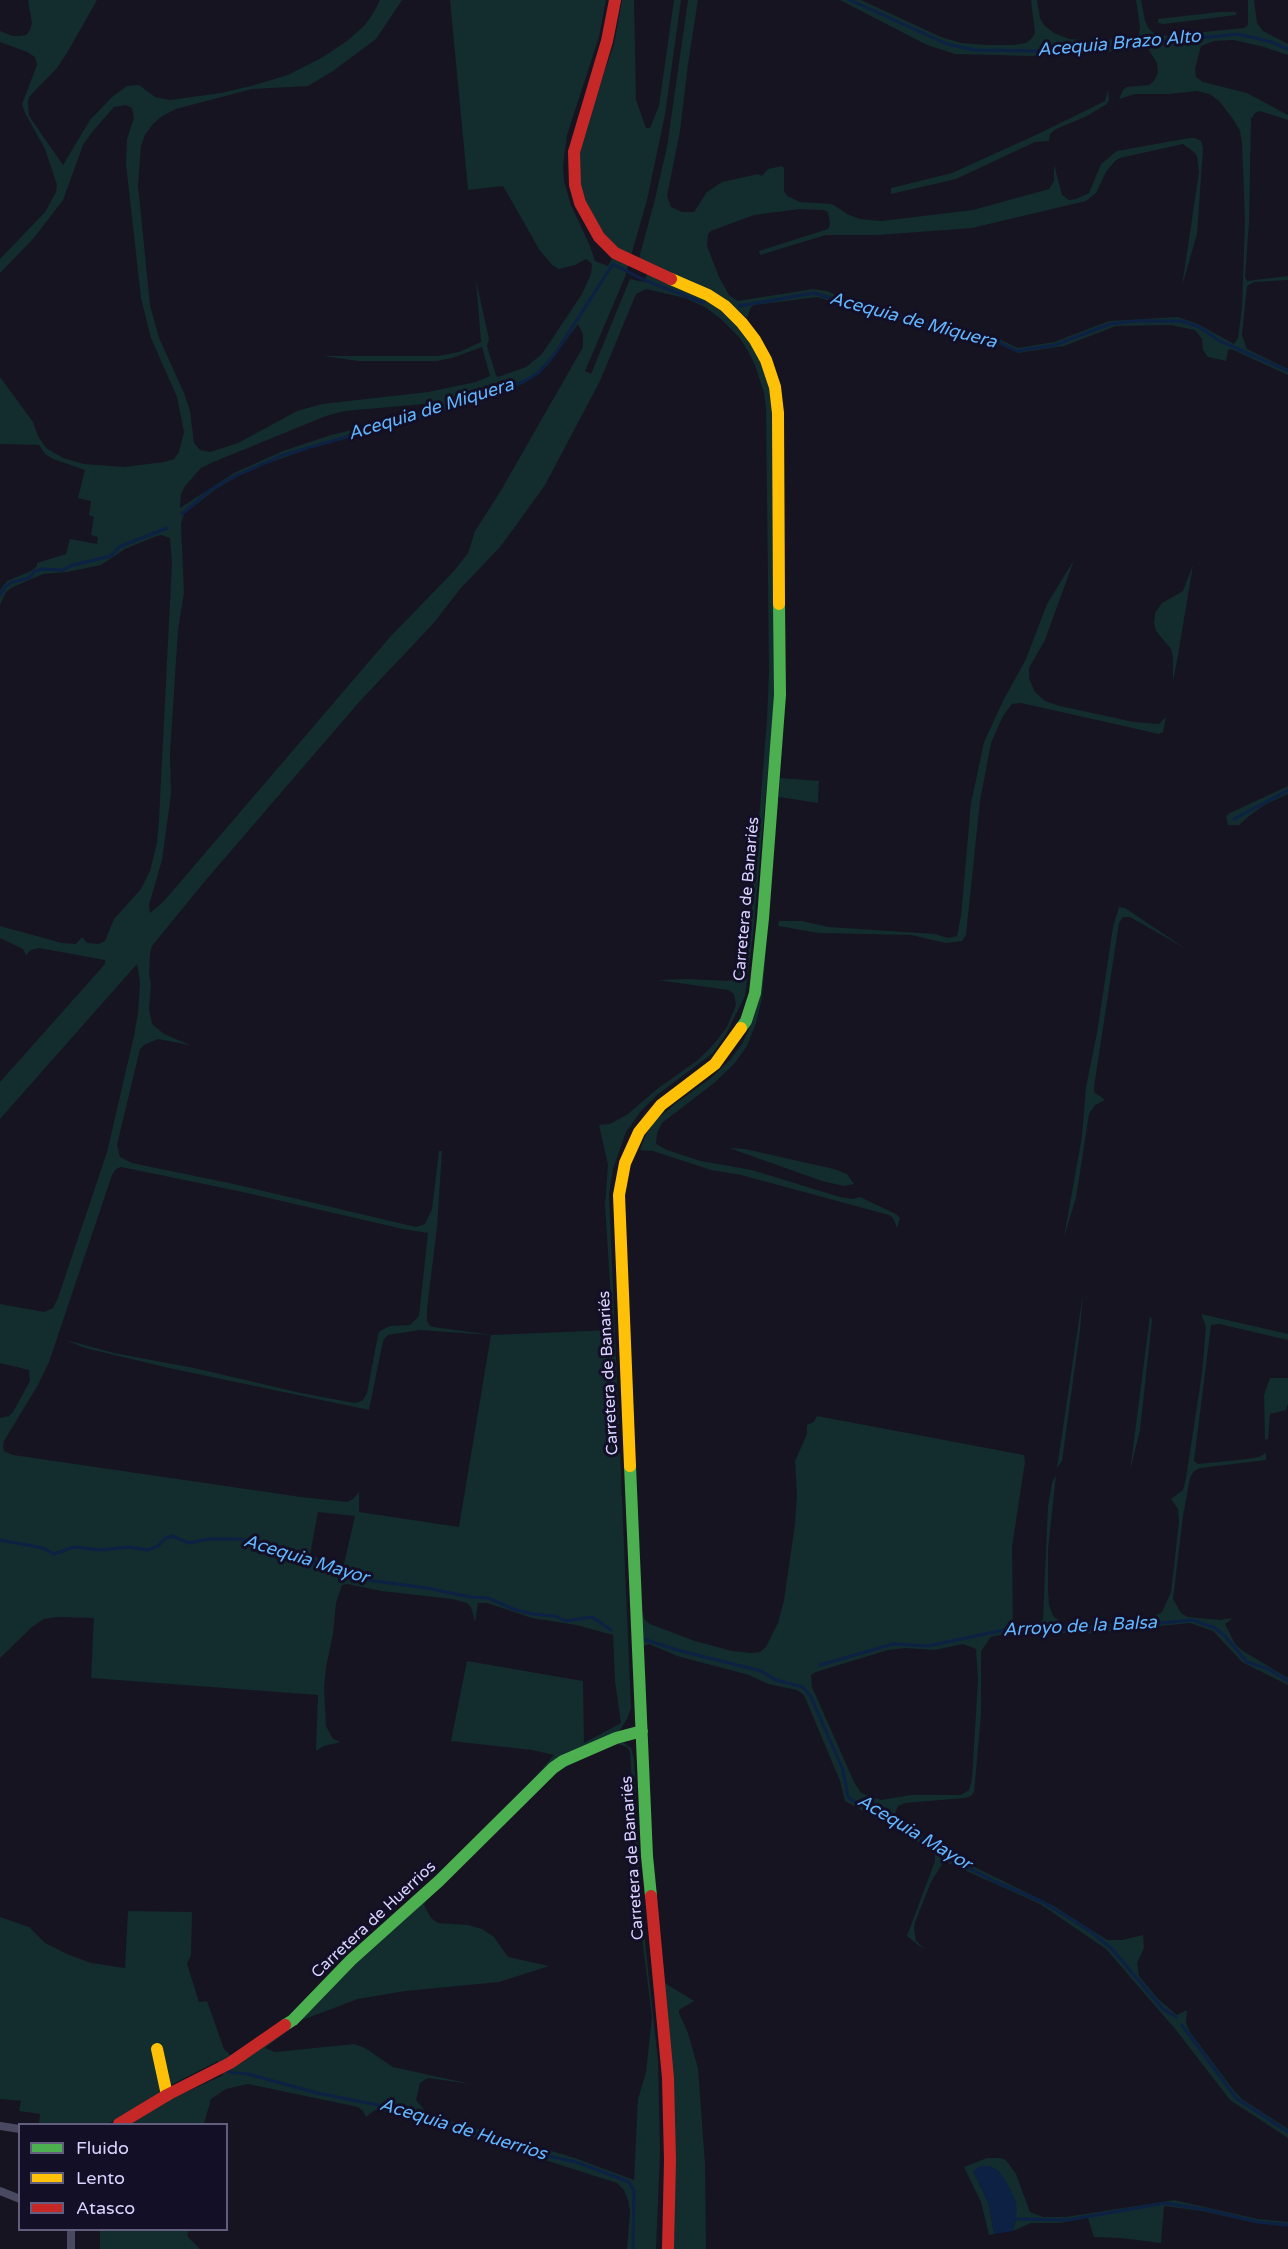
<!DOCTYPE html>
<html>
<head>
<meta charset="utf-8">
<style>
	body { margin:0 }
	#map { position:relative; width:1288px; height:2249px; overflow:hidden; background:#161421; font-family:"Varela Round",sans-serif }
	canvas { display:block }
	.legend { position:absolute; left:18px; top:2123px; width:210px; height:108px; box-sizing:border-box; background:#130f26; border:2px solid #625e7d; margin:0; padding:8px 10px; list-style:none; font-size:18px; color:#d9d4ff }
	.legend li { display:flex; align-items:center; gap:12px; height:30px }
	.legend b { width:30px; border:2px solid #625e7d }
</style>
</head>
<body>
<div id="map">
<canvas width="1288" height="2249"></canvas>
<ul class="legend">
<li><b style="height:8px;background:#4caf50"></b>Fluido</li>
<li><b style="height:8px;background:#ffc107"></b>Lento</li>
<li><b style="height:8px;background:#c62828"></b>Atasco</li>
</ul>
</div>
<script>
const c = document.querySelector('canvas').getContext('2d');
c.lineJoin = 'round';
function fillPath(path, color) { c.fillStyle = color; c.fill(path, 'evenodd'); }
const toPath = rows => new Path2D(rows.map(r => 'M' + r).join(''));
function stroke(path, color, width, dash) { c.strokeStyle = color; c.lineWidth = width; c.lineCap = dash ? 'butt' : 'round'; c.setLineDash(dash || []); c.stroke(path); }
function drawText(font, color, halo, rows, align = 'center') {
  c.font = font + ' "Varela Round",sans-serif'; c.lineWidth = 6; c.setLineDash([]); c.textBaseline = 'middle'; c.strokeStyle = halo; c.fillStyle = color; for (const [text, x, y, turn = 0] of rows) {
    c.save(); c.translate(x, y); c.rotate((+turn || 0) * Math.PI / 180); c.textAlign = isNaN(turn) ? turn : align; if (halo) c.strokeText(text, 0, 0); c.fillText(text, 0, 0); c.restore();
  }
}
fillPath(toPath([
	[28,0,97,0,67,53,57,68,29,97,28,103,29,116,63,165,90,120,112,97,127,86,139,85,155,97,170,100,221,93,251,86,288,75,323,57,347,41,365,25,374,12,380,0,402,0,376,39,333,71,308,86,252,89,176,109,162,116,153,124,145,135,141,146,138,185,150,305,159,338,184,393,190,411,194,443,200,450,210,452,238,443,297,411,322,404,428,392,476,382,490,376,482,347,452,358,437,361,359,361,323,356,438,356,459,352,481,342,476,280,489,339,487,346,496,375,498,377,526,367,542,354,582,294,591,274,592,264,586,259,575,265,559,269,552,265,539,249,503,186,468,190,450,0,606,0,599,37,567,135,563,166,564,181,571,205,590,246,595,261,608,266,618,248,600,230,585,202,581,188,579,159,583,134,614,44,622,0,634,0,636,100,646,128,650,128,659,106,674,0,681,0,665,115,647,200,625,277,585,371,591,374,630,279,644,282,647,274,708,300,731,318,756,350,767,377,773,413,776,640,774,737,769,760,753,935,745,996,725,1036,713,1053,657,1095,641,1111,626,1132,613,1169,609,1194,631,1708,627,1719,618,1733,621,1741,631,1748,634,1759,641,1905,658,2061,660,2153,656,2249,627,2249,630,2212,628,2200,624,2190,617,2183,407,2116,375,2110,366,2117,363,2111,358,2107,248,2084,226,2089,211,2099,204,2124,131,2124,167,2101,223,2075,218,2061,169,2086,118,2120,105,2124,39,2124,40,2114,19,2111,21,2101,0,2099,0,1917,29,1927,45,1943,67,1954,91,1963,125,1968,128,1911,192,1912,191,1955,187,1964,199,2002,207,2001,224,2049,231,2056,281,2023,304,2002,402,1911,528,1785,554,1755,532,1750,451,1741,467,1661,583,1681,584,1743,621,1723,615,1681,613,1635,576,1625,532,1618,487,1603,478,1603,475,1622,471,1607,467,1603,452,1599,381,1591,347,1584,342,1585,336,1603,333,1634,326,1667,324,1688,326,1726,333,1739,341,1742,324,1746,316,1751,318,1695,91,1678,94,1618,57,1617,44,1619,32,1627,0,1658,0,1418,9,1416,13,1412,30,1381,29,1370,0,1363,0,1304,44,1312,53,1308,58,1298,107,1152,134,1036,138,1013,140,982,137,964,0,1119,0,1082,105,964,105,960,39,948,31,950,26,955,23,949,0,938,0,926,62,943,76,944,82,937,87,943,98,944,105,941,114,919,141,889,150,871,157,843,159,819,172,562,170,538,161,535,154,537,125,549,101,565,67,572,43,574,11,588,6,592,0,605,0,590,7,581,31,571,37,566,37,563,66,554,70,539,97,544,98,537,91,535,94,517,89,515,91,501,78,498,85,470,53,459,45,454,39,445,0,444,0,377,33,422,38,436,46,448,63,458,84,464,124,467,164,462,174,459,179,452,184,432,177,397,151,338,141,298,126,164,127,139,134,118,132,108,126,105,114,107,93,131,83,145,63,200,33,239,0,273,0,259,45,212,56,192,57,185,45,149,25,113,22,104,37,65,35,57,27,52,0,42,0,31,13,36,20,36,26,35,30,30,32,23],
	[646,289,685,298,705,307,721,319,739,337,748,351,755,365,764,393,766,408,769,672,767,720,748,955,736,978,728,981,688,979,658,980,728,990,734,994,736,1005,727,1027,713,1045,698,1060,657,1089,628,1114,610,1124,599,1125,608,1165,605,1205,612,1315,611,1330,492,1335,433,1327,429,1325,427,1320,427,1309,437,1227,442,1151,439,1151,432,1209,425,1224,416,1227,234,1184,132,1163,120,1157,117,1145,140,1049,144,1045,158,1039,190,1045,164,1034,152,1024,149,1009,151,985,149,973,150,954,152,946,205,881,360,701,432,625,461,588,500,547,517,524,545,485,600,381,636,294],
	[578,324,583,334,583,347,500,492,475,531,468,553,454,571,390,637,164,901,150,913,149,905,162,860,171,794,170,753,178,630,184,593,181,523,184,514,216,489,235,478,260,466,320,445,466,405,484,402,526,382,548,365],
	[435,403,438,406,437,409,331,435,283,451,234,473,180,508,181,494,185,486,201,468,211,463,326,416,345,411],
	[121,1167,238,1191,403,1229,428,1233,419,1316,410,1325,390,1326,380,1331,378,1335,367,1393,363,1400,359,1402,354,1403,301,1393,194,1368,114,1353,66,1340,85,1348,169,1368,369,1410,382,1346,384,1339,388,1335,420,1330,491,1335,459,1527,359,1512,359,1492,353,1499,347,1502,301,1497,13,1455,4,1451,3,1447,4,1441,38,1385,49,1362,112,1175,116,1169],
	[318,1512,355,1516,343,1568,310,1555],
	[615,1743,627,1747,630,1751,638,1906,652,2017,646,2072,638,2099,634,2180,575,2158,433,2116,425,2111,416,2100,420,2083,428,2078,471,2084,393,2067,365,2048,354,2044,275,2052,265,2048,302,2020,358,1999,405,1991,499,1982,549,1966,508,1957,494,1937,482,1929,468,1925,438,1923,431,1918,424,1905,426,1901,528,1796,554,1773],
	[688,0,698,0,688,64,680,131,667,196,671,207,682,212,694,212,707,192,722,182,758,174,762,176,768,169,782,166,784,168,784,191,787,196,800,202,832,204,849,215,860,219,881,221,973,210,1049,189,1054,181,1054,164,1062,195,1069,200,1076,199,1089,193,1101,164,1117,151,1189,138,1195,138,1201,141,1203,148,1197,234,1182,286,1199,172,1197,156,1194,152,1183,144,1120,158,1115,161,1106,172,1096,193,1086,201,972,228,878,235,826,235,760,255,759,251,828,229,830,224,828,212,824,210,800,209,754,215,711,231,708,234,707,246,719,277,729,295,738,301,813,289,827,291,864,307,919,319,938,327,986,333,1018,348,1054,342,1109,321,1178,317,1198,324,1234,344,1238,338,1242,308,1245,220,1242,143,1240,131,1233,119,1220,102,1210,94,1197,91,1170,94,1135,94,1119,99,1123,90,1127,87,1149,85,1154,81,1158,73,1157,63,1148,49,1032,56,955,54,927,45,840,0,861,0,941,37,961,43,987,45,1014,45,1026,43,1032,38,1035,33,1031,0,1037,0,1040,18,1045,26,1054,33,1069,39,1096,41,1134,37,1139,34,1140,27,1136,0,1141,0,1145,21,1149,29,1156,35,1163,36,1244,28,1248,25,1248,0,1254,0,1257,23,1263,31,1288,44,1288,55,1264,47,1234,40,1214,41,1201,46,1195,69,1196,77,1203,82,1247,93,1288,115,1288,120,1260,111,1255,113,1251,119,1249,222,1245,277,1247,281,1288,276,1288,280,1254,282,1247,286,1242,335,1247,349,1288,369,1288,375,1231,349,1228,350,1226,361,1208,357,1203,350,1202,339,1195,330,1171,325,1116,326,1064,346,1018,353,989,339,943,334,915,323,881,316,817,297,755,305,751,307,747,318,718,296,639,258,654,203,667,147],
	[1219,12,1236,12,1236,15,1164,24,1158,23,1158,19],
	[1108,90,1109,99,1107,104,1085,117,1056,129,1050,134,1049,141,1035,142,956,179,891,194,891,188,952,173,1038,134,1105,101],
	[1074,560,1045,640,1029,668,1029,678,1035,692,1045,701,1060,706,1134,722,1159,724,1166,717,1163,732,1159,734,1021,703,1012,704,1003,716,991,743,980,801,966,935,962,941,946,943,911,935,819,933,778,926,779,921,802,921,829,927,935,934,948,938,957,936,961,916,971,803,984,742,1004,699,1026,659,1047,604],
	[1193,565,1178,655,1173,681,1173,657,1171,649,1156,631,1154,623,1155,613,1162,603,1183,591],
	[780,778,819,781,818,803,779,797],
	[1288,786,1288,794,1266,804,1249,816,1239,825,1228,825,1226,816,1230,813],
	[1119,907,1125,908,1186,949,1130,917,1123,917,1119,923,1094,1087,1094,1092,1105,1100,1095,1105,1089,1114,1076,1198,1064,1237,1082,1136,1086,1087,1097,1033,1113,927],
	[768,926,762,998,756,1023,747,1046,734,1064,714,1083,662,1123,657,1133,656,1144,667,1150,701,1161,752,1170,840,1197,852,1199,860,1197,896,1214,900,1218,897,1228,893,1218,889,1215,741,1175,711,1170,653,1151,640,1150,646,1134,655,1121,676,1103,711,1078,730,1060,742,1044,752,1023,759,996],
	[729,1148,745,1149,834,1169,847,1174,854,1184,844,1186,822,1181],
	[1083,1293,1080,1330,1062,1461,1057,1468],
	[1201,1314,1288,1334,1288,1340,1219,1324,1211,1325,1194,1461,1198,1464,1247,1459,1259,1457,1266,1453,1266,1460,1200,1468,1194,1471,1190,1478,1183,1516,1173,1599,1181,1613,1188,1617,1220,1620,1233,1618,1225,1624,1235,1644,1243,1651,1288,1678,1288,1685,1242,1662,1213,1631,1190,1623,1084,1634,1019,1631,991,1637,981,1651,981,1715,974,1792,971,1796,965,1798,905,1803,898,1806,895,1814,899,1820,948,1854,1054,1906,1107,1940,1122,1940,1143,1935,1144,1948,1137,1963,1139,1976,1158,1999,1177,2015,1187,2010,1186,2023,1190,2032,1235,2092,1242,2099,1288,2129,1288,2138,1230,2100,1176,2030,1106,1949,1040,1904,944,1861,931,1882,915,1922,914,1929,916,1941,925,1949,918,1945,907,1936,935,1861,935,1855,933,1851,915,1840,845,1801,840,1781,804,1695,797,1690,768,1684,749,1675,677,1656,649,1644,643,1646,642,1612,645,1620,650,1624,695,1641,732,1651,752,1653,760,1652,766,1647,778,1623,784,1600,795,1524,797,1495,795,1461,807,1434,807,1425,814,1422,817,1416,1024,1455,1025,1462,1012,1547,1013,1624,1039,1624,1043,1619,1048,1506,1052,1483,1056,1475,1048,1549,1048,1591,1049,1605,1053,1616,1065,1625,1100,1625,1150,1619,1162,1612,1171,1592,1179,1522,1178,1509,1171,1499,1183,1490,1186,1478,1202,1373,1206,1327],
	[963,1644,976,1649,978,1680,972,1779,969,1790,961,1795,911,1795,881,1800,861,1793,854,1782,812,1687,811,1675,816,1672,888,1650,905,1648,934,1650],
	[1150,1316,1152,1320,1140,1430,1130,1471],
	[1270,1378,1288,1378,1288,1404,1286,1410,1270,1414,1268,1439,1265,1440,1264,1395],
	[665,1983,694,2001,679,2010,679,2013,688,2033,698,2068,705,2164,706,2249,674,2249,675,2201,674,2098],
	[987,2158,1000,2158,1006,2160,1016,2174,1030,2212,1043,2217,1066,2217,1174,2200,1258,2219,1288,2222,1288,2226,1255,2223,1202,2211,1164,2206,1161,2243,1121,2238,1094,2237,1088,2218,1060,2223,1031,2223,1013,2231,1016,2219,973,2171,989,2204,994,2234,989,2235,981,2202,964,2167],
	[100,2230,189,2230,187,2236,200,2249,100,2249]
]), '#132c2d');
fillPath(toPath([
	[981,2166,990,2166,999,2171,1008,2185,1015,2199,1017,2210,1013,2231,994,2234,989,2204,973,2171]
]), '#0d2144');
stroke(toPath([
	[850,0,947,44,975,50,1038,51,1054,53,1238,34,1271,42,1288,49],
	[739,306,814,293,886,315,917,321,937,330,985,336,1017,351,1055,345,1110,324,1135,321,1181,321,1199,327,1220,341,1288,371],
	[182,514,209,491,231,478,283,455,438,411,525,381,538,373,555,354,613,264,644,280,704,303],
	[0,595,6,586,12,582,29,578,35,571,42,569,63,570,73,565,111,556,119,547,167,528],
	[1234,819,1288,790],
	[0,1540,43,1548,54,1554,74,1547,100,1550,129,1547,148,1550,158,1546,166,1538,172,1536,189,1543,208,1539,239,1539,274,1546,360,1579,427,1588,470,1597,488,1598,516,1610,533,1614,555,1616,566,1621,592,1617,611,1630],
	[643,1639,677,1650,761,1671,776,1680,803,1687,811,1697,843,1770,848,1797,852,1800,901,1825,955,1861,996,1882,1043,1902,1090,1931,1111,1948,1162,2008,1176,2017],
	[820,1665,893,1644,928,1646,1018,1627,1083,1630,1193,1620,1215,1628,1224,1635,1247,1662,1268,1669,1288,1681],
	[1182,2025,1236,2098,1288,2132],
	[228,2072,248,2074,317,2093,413,2112,539,2154,576,2162,622,2179,629,2182,634,2191,633,2249],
	[1016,2219,1068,2220,1165,2203,1208,2210,1258,2222,1288,2225]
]), '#0d2144', 3);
stroke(toPath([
	[0,2126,20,2129],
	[0,2191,20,2199],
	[71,2230,71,2249]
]), '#4a4962', 8);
stroke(toPath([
	[741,1028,746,1021,755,993,763,918,780,695,779,604],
	[630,1466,647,1856,651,1896],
	[285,2025,293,2020,351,1960,439,1881,553,1768,563,1761,616,1738,642,1731]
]), '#4caf50', 12);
stroke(toPath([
	[671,279,708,295,725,306,742,323,755,340,766,360,775,387,778,413,779,604],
	[630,1466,619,1195,625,1163,639,1132,661,1105,715,1064,741,1028],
	[157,2049,167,2095]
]), '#ffc107', 12);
stroke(toPath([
	[615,0,607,41,574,152,575,185,580,203,599,237,615,253,671,279],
	[651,1896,668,2078,670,2160,668,2249],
	[119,2124,167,2095,230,2063,285,2025]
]), '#c62828', 12);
drawText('16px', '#d9d4ff', '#130f26', [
	["Carretera de Banariés",747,899,-85],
	["Carretera de Banariés",609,1373,-93],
	["Carretera de Banariés",633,1858,-94],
	["Carretera de Huerrios",374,1920,-43]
]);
drawText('italic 18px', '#62b6ff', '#130f26', [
	["Acequia Brazo Alto",1119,44,-5],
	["Acequia de Miquera",913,321,15],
	["Acequia de Miquera",431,410,-17],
	["Acequia Mayor",306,1560,17],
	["Arroyo de la Balsa",1080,1627,-3],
	["Acequia Mayor",914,1833,31],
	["Acequia de Huerrios",463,2130,17]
]);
</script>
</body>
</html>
